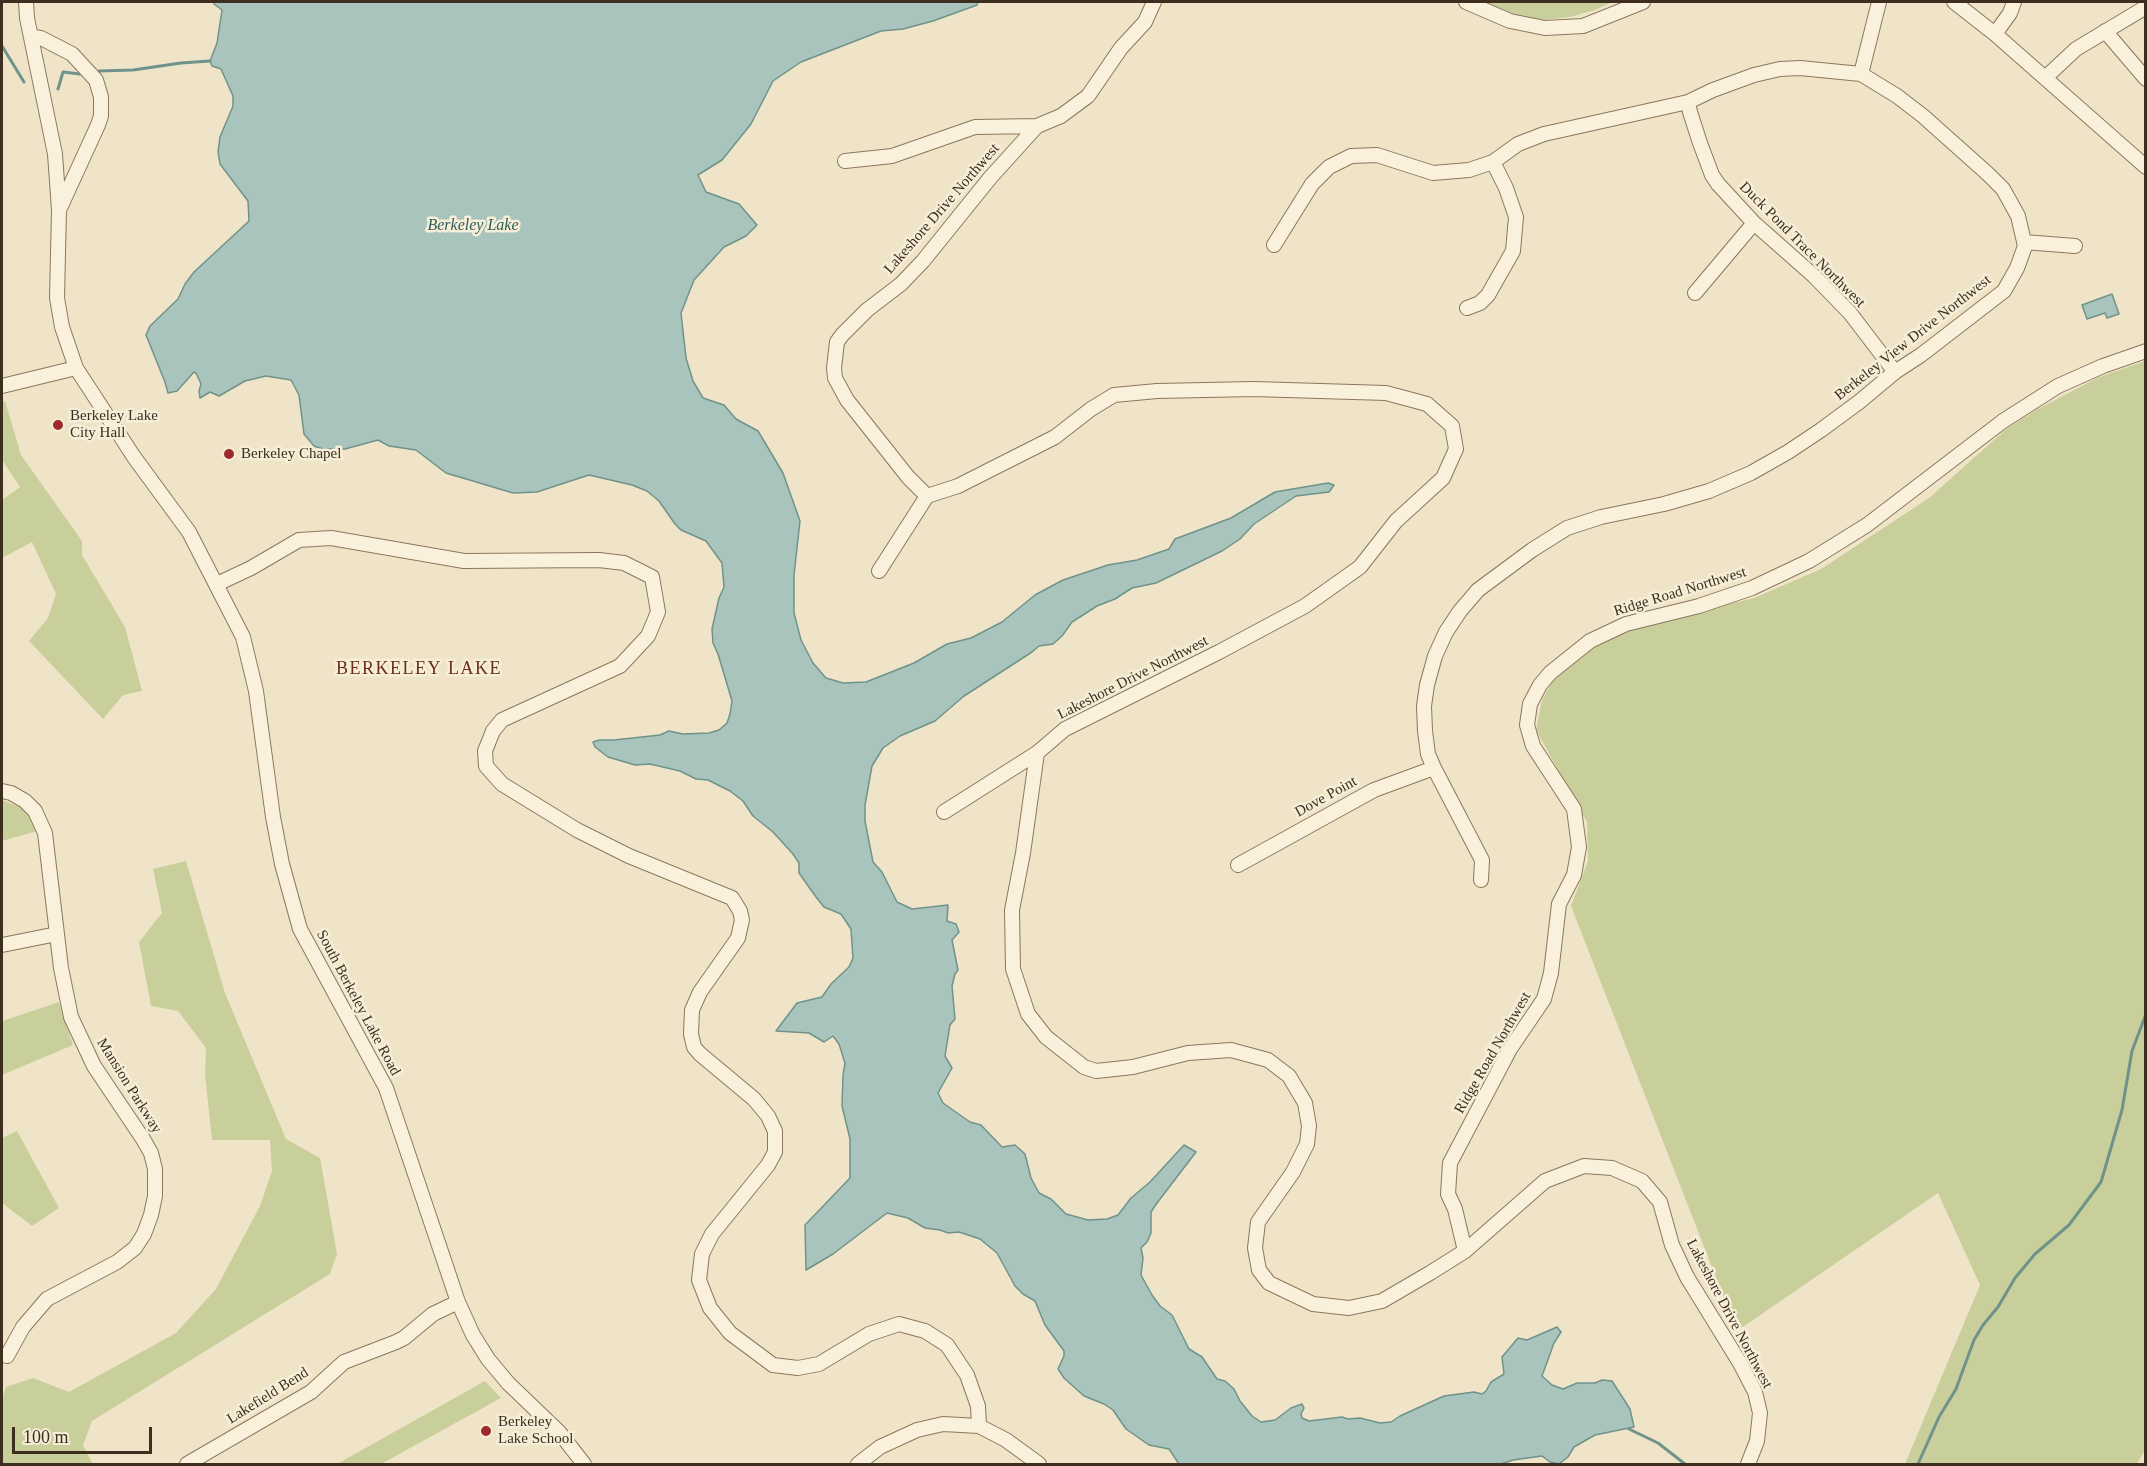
<!DOCTYPE html>
<html>
<head>
<meta charset="utf-8">
<style>
	body { margin:0 }
	#map { position:relative; width:2147px; height:1466px; overflow:hidden; background:#f0e4c8; font-family:Georgia,serif }
	canvas { display:block }
	.frame { position:absolute; inset:0; border:3px solid #3d2e20; pointer-events:none }
	.scale { position:absolute; left:12px; top:1427px; width:140px; height:27px; box-sizing:border-box; border:3px solid #3d2e20; border-top:0; padding-left:8px; font-size:18px; line-height:21px; white-space:nowrap; color:#3d2e20; -webkit-text-stroke:4px #f7eed8; paint-order:stroke }
</style>
</head>
<body>
<div id="map">
<canvas width="2147" height="1466"></canvas>
<div class="frame"></div>
<div class="scale">100 m</div>
</div>
<script>
const c = document.querySelector('canvas').getContext('2d');
c.lineJoin = 'round';
function fillPath(path, color) { c.fillStyle = color; c.fill(path, 'evenodd'); }
const toPath = rows => new Path2D(rows.map(r => 'M' + r).join(''));
function stroke(path, color, width, dash) { c.strokeStyle = color; c.lineWidth = width; c.lineCap = dash ? 'butt' : 'round'; c.setLineDash(dash || []); c.stroke(path); }
function drawText(font, color, halo, rows, align = 'center') {
  c.font = font + ' Georgia,serif'; c.lineWidth = 5; c.setLineDash([]); c.textBaseline = 'middle'; c.strokeStyle = halo; c.fillStyle = color; for (const [text, x, y, turn = 0] of rows) {
    c.save(); c.translate(x, y); c.rotate((+turn || 0) * Math.PI / 180); c.textAlign = isNaN(turn) ? turn : align; if (halo) c.strokeText(text, 0, 0); c.fillText(text, 0, 0); c.restore();
  }
}
fillPath(toPath([
	[1484,2,1612,2,1595,10,1570,17,1544,20,1514,14],
	[2145,361,2146,1448,2137,1464,1905,1464,1980,1285,1938,1193,1737,1331,1571,906,1588,861,1587,822,1536,730,1542,700,1556,675,1597,646,1629,631,1667,619,1754,598,1821,569,1929,498,2005,430,2038,409,2097,378],
	[5,401,21,455,82,541,82,555,125,627,142,691,123,695,103,719,29,641,48,618,56,594,32,542,2,558,2,500,20,487,2,460,2,402],
	[2,800,21,808,31,818,37,831,2,841],
	[186,861,225,993,286,1139,320,1158,337,1254,330,1274,92,1421,83,1445,93,1464,2,1464,2,1398,6,1387,33,1378,69,1392,176,1333,216,1289,260,1206,272,1171,270,1140,212,1140,205,1074,206,1048,178,1011,151,1006,139,942,162,913,153,869],
	[59,1002,73,1045,2,1075,2,1021],
	[17,1131,59,1208,32,1226,2,1203,2,1138],
	[485,1381,501,1398,381,1464,337,1464]
]), '#c9cf9b');
const water = toPath([
	[214,2,978,2,977,5,933,21,903,29,881,31,801,62,773,81,751,124,722,160,698,175,706,192,739,204,757,225,746,236,724,247,694,280,681,313,686,358,693,381,703,398,724,405,736,419,758,431,783,473,800,521,794,575,794,613,801,640,813,663,826,678,843,683,866,682,914,663,947,644,971,638,1002,622,1035,595,1063,580,1108,565,1137,560,1169,549,1175,539,1231,518,1275,492,1328,483,1334,485,1329,492,1296,496,1254,524,1240,539,1222,551,1156,583,1132,588,1115,599,1097,606,1072,622,1062,636,1053,644,1039,646,1032,652,964,696,935,721,900,736,883,748,872,766,865,805,865,821,873,862,882,872,897,902,912,909,948,905,947,921,956,924,959,932,952,940,958,970,955,974,952,986,955,1019,950,1025,945,1056,952,1068,938,1093,943,1103,970,1122,981,1125,1002,1147,1015,1145,1025,1154,1031,1178,1039,1193,1051,1199,1066,1214,1088,1220,1107,1219,1118,1215,1131,1198,1150,1182,1184,1145,1196,1152,1157,1203,1151,1212,1151,1233,1147,1242,1141,1248,1143,1258,1141,1275,1152,1295,1160,1306,1172,1315,1189,1349,1202,1357,1217,1379,1225,1381,1234,1389,1240,1401,1252,1416,1261,1422,1275,1420,1291,1408,1302,1404,1304,1408,1301,1414,1302,1418,1309,1421,1342,1417,1348,1419,1360,1418,1380,1423,1391,1422,1400,1416,1444,1396,1474,1392,1482,1394,1486,1391,1491,1382,1504,1374,1502,1357,1518,1338,1527,1340,1557,1327,1561,1332,1554,1343,1542,1376,1552,1385,1563,1389,1577,1383,1595,1383,1602,1380,1612,1381,1630,1409,1634,1427,1595,1435,1574,1447,1568,1457,1559,1464,1550,1462,1542,1456,1513,1460,1501,1464,1179,1464,1169,1449,1149,1445,1126,1429,1113,1410,1104,1404,1084,1396,1064,1378,1058,1369,1064,1356,1064,1351,1045,1325,1035,1301,1023,1294,1015,1286,997,1253,980,1239,959,1232,948,1233,940,1230,925,1228,908,1218,887,1213,833,1254,806,1270,805,1225,850,1178,850,1139,842,1106,843,1075,845,1063,839,1044,833,1036,824,1042,809,1033,776,1031,797,1003,822,997,831,984,849,967,853,958,851,929,841,914,824,907,816,897,799,873,799,863,793,854,773,832,753,816,743,801,730,791,708,780,696,779,680,771,650,764,635,765,608,757,595,747,593,742,599,740,614,740,660,735,669,731,683,734,709,733,719,730,727,723,730,714,732,701,718,654,713,643,712,629,719,598,724,587,722,563,706,541,681,530,675,524,659,501,647,491,632,485,589,475,537,492,513,493,446,473,416,450,389,446,378,440,345,449,323,449,314,446,304,434,299,395,291,380,266,376,245,381,219,396,210,392,200,398,199,391,201,384,196,373,194,372,177,391,168,393,165,382,146,335,150,326,178,299,185,284,194,272,249,221,248,201,220,164,218,152,220,137,233,106,233,96,221,69,212,66,210,61,217,43,222,10,214,4,214,2],
	[2112,294,2119,314,2107,318,2105,313,2087,319,2082,305,2112,294]
]);
fillPath(water, '#a9c4bc');
stroke(water, '#6f938a', 1.5);
stroke(toPath([
	[2,46,24,82],
	[99,71,133,70,181,63,210,61],
	[58,89,63,72,80,74],
	[1629,1429,1658,1443,1685,1464],
	[1918,1464,1939,1417,1956,1389,1974,1340,1983,1325,1998,1307,2015,1278,2035,1254,2069,1225,2101,1182,2122,1110,2132,1051,2146,1014]
]), '#6f938a', 3);
const minor = toPath([
	[26,2,27,18,55,154,59,210,57,298,62,327,76,368,134,457,189,532,243,637,256,691,273,817,282,864,300,929,386,1088,458,1302,473,1335,488,1359,508,1383,559,1432,584,1464],
	[1154,2,1145,22,1121,48,1088,96,1061,116,1037,126,990,178,923,261,901,284,867,310,842,335,837,342,834,368,835,378,847,400,908,477,927,496,958,486,1055,437,1091,409,1114,395,1157,391,1254,389,1386,393,1427,404,1452,426,1456,449,1443,478,1396,521,1360,567,1305,606,1219,652,1065,729,1037,753,1023,853,1012,910,1013,969,1028,1014,1046,1037,1084,1067,1096,1071,1133,1067,1188,1053,1231,1050,1268,1060,1289,1076,1305,1103,1309,1126,1307,1144,1293,1172,1258,1222,1255,1248,1259,1270,1269,1283,1313,1304,1349,1308,1382,1301,1430,1273,1465,1251,1545,1181,1584,1166,1612,1168,1642,1181,1660,1202,1672,1245,1687,1277,1740,1363,1755,1392,1760,1413,1757,1441,1748,1464],
	[1466,2,1510,21,1545,28,1583,26,1643,2],
	[1954,2,1995,34,2146,167],
	[2105,31,2146,79],
	[1995,34,2010,13,2014,2],
	[31,36,41,38,72,54,96,80,101,97,101,116,98,125,60,208],
	[1861,74,1879,2],
	[2045,78,2076,49,2146,7],
	[1688,102,1690,112,1700,143,1712,175,1718,184,1754,223,1814,276,1850,313,1895,372],
	[845,161,892,156,975,127,1037,126],
	[2024,242,2075,246],
	[1274,245,1312,184,1329,167,1351,156,1377,155,1433,173,1469,170,1493,162,1518,144,1544,134,1688,102,1713,90,1754,75,1780,69,1800,68,1861,74,1897,96,1923,116,1988,174,2003,189,2018,216,2025,246,2017,268,2004,291,1921,355,1895,372,1859,402,1821,430,1788,452,1751,473,1709,491,1664,504,1601,517,1567,528,1532,550,1478,590,1460,611,1446,632,1435,656,1427,685,1424,706,1425,731,1428,754,1434,768,1482,860,1481,880],
	[1695,293,1754,223],
	[1467,308,1480,303,1488,295,1513,251,1516,217,1506,188,1493,162],
	[2,386,76,368],
	[879,571,927,496],
	[217,584,251,568,299,540,331,538,464,561,599,560,624,563,652,577,658,612,648,636,620,666,502,720,493,731,485,751,486,766,502,784,577,830,629,856,732,898,740,911,742,920,738,938,700,992,692,1010,691,1034,694,1047,700,1054,754,1099,768,1116,775,1131,775,1152,768,1165,712,1234,702,1254,699,1280,710,1308,730,1333,773,1365,798,1368,819,1364,869,1334,899,1324,925,1331,947,1345,967,1375,978,1406,979,1426],
	[2,791,11,793,25,801,35,811,45,833,61,968,71,1017,94,1066,143,1139,151,1153,155,1169,155,1196,151,1215,144,1234,135,1248,117,1262,47,1299,23,1327,7,1356],
	[944,812,1037,753],
	[1238,865,1374,790,1434,768],
	[2,945,57,934],
	[1465,1251,1455,1209,1448,1194,1450,1163,1510,1049,1544,999,1551,973,1559,904,1574,875,1579,847,1574,809,1533,746,1527,725,1530,704,1540,685,1550,673,1590,641,1626,624,1699,606,1752,588,1809,561,1867,525,2003,421,2058,386,2103,366,2146,351],
	[187,1464,311,1392,344,1362,396,1342,404,1338,433,1314,458,1302],
	[858,1464,880,1447,917,1430,943,1424,979,1426,1006,1440,1039,1464]
]);
stroke(minor, '#8d765c', 16);
stroke(minor, '#faf1dc', 14);
for (const [x, y, r, color] of [
	[58,425,6,"#9e2a2b"],
	[229,454,6,"#9e2a2b"],
	[486,1431,6,"#9e2a2b"]
]) { const dot = new Path2D(); dot.arc(x, y, r, 0, 2 * Math.PI); c.fillStyle = color; c.fill(dot); stroke(dot, '#f7eed8', 2); }
drawText('15px', '#3d2e20', '#f7eed8', [
	["Lakeshore Drive Northwest",942,209,-49],
	["Duck Pond Trace Northwest",1802,245,45],
	["Berkeley View Drive Northwest",1913,338,-38],
	["Ridge Road Northwest",1680,592,-17],
	["Lakeshore Drive Northwest",1133,678,-27],
	["Dove Point",1326,797,-29],
	["South Berkeley Lake Road",358,1003,62],
	["Ridge Road Northwest",1493,1053,-60],
	["Mansion Parkway",129,1086,58],
	["Lakeshore Drive Northwest",1729,1314,62],
	["Lakefield Bend",268,1396,-32]
]);
drawText('15px', '#3d2e20', '#f7eed8', [
	["Berkeley Lake",70,416],
	["City Hall",70,433],
	["Berkeley Chapel",241,454],
	["Berkeley",498,1422],
	["Lake School",498,1439]
], 'left');
drawText('italic 16px', '#2f5d5a', '#f7eed8', [
	["Berkeley Lake",473,226]
]);
c.letterSpacing = '1.5px';
drawText('18px', '#6b2e1e', '#f7eed8', [
	["BERKELEY LAKE",419,669]
]);
c.letterSpacing = '0px';
</script>
</body>
</html>
